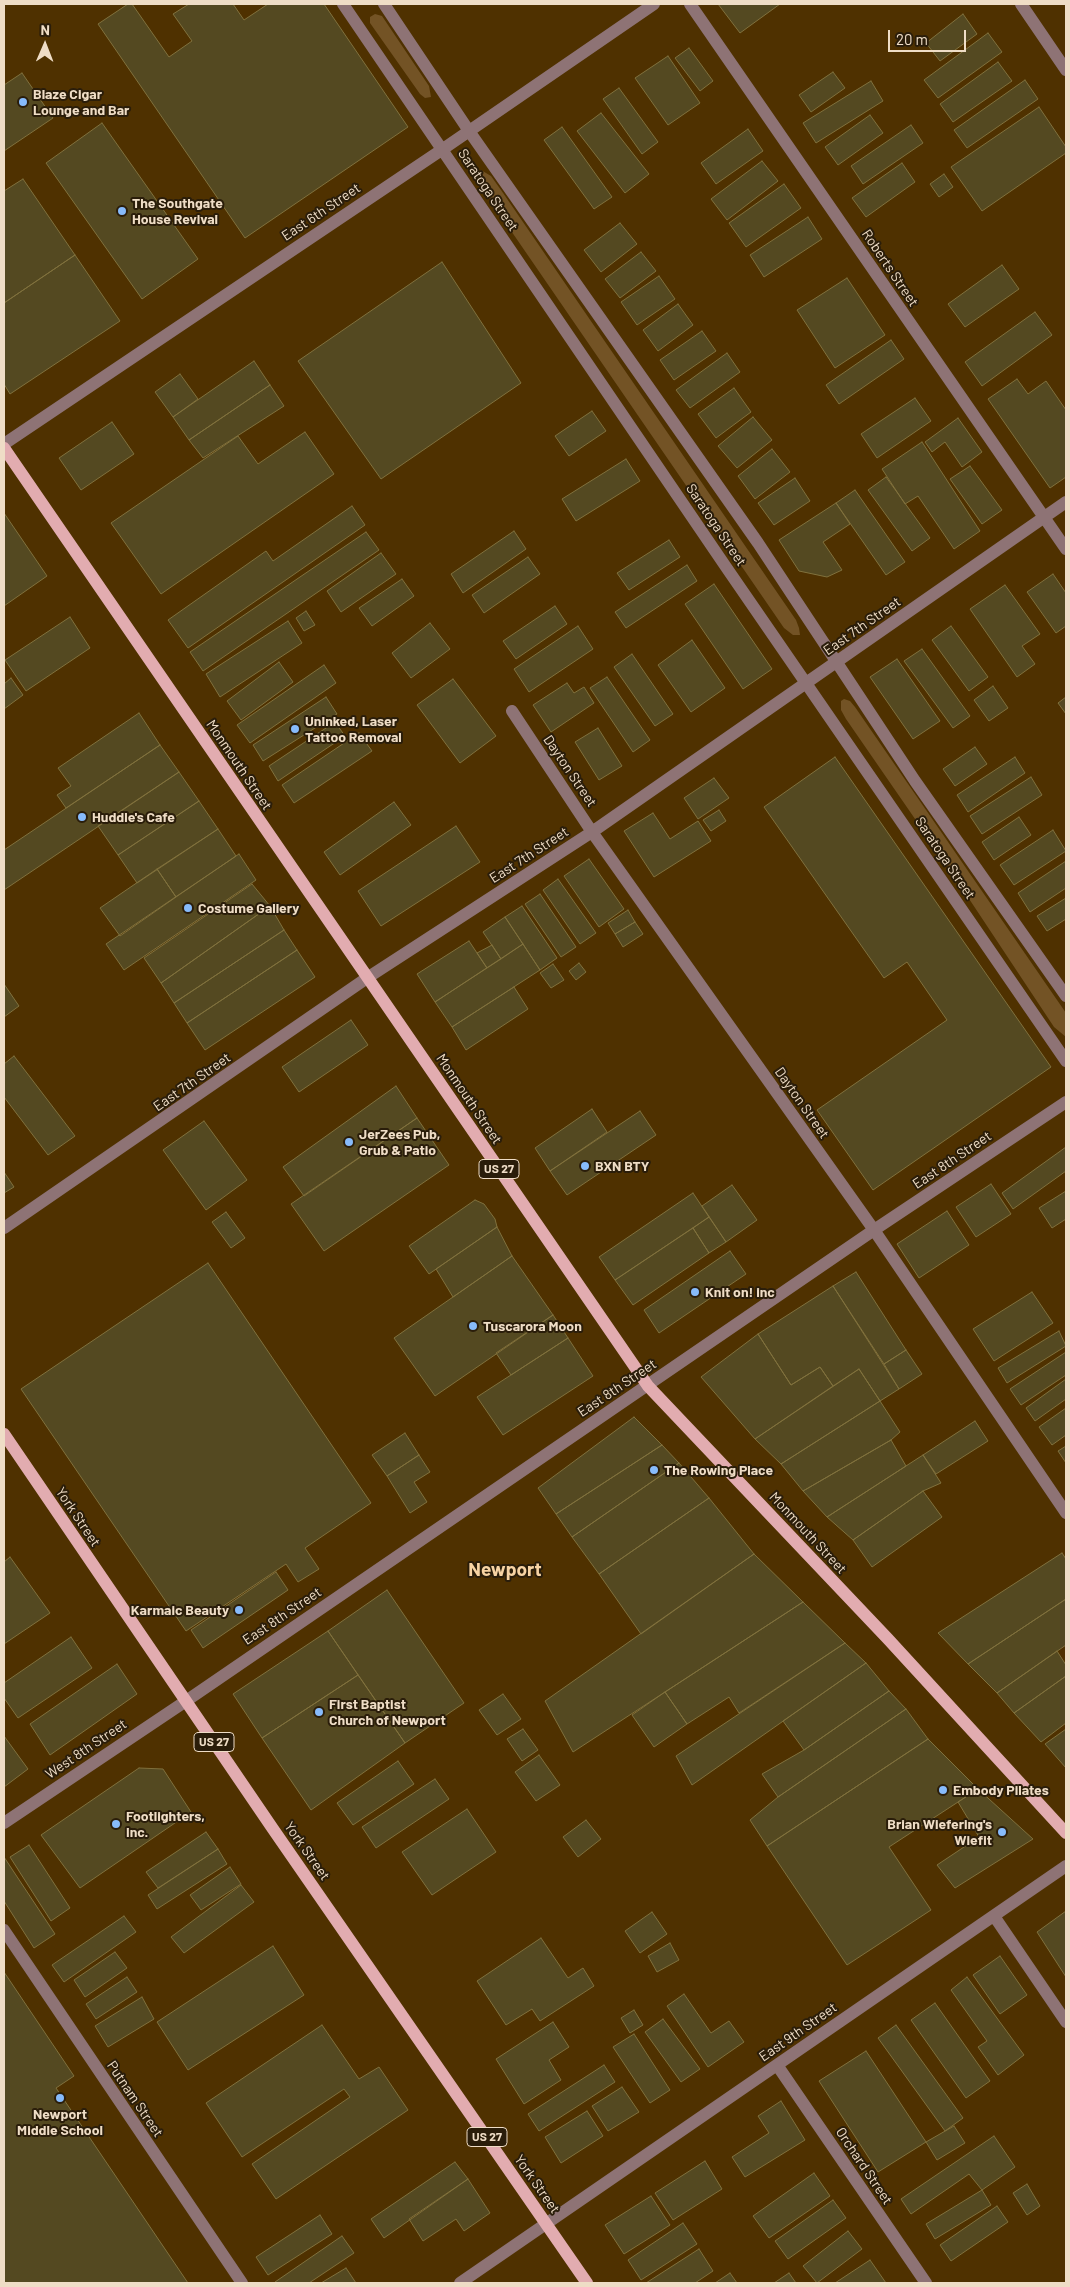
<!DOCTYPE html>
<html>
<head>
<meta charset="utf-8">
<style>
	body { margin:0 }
	#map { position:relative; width:1070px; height:2287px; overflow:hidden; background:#4f3100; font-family:Barlow,sans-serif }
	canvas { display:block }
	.frame { position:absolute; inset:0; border:5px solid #efddc6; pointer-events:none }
	.north { position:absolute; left:20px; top:20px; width:50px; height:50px; -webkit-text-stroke:4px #2a1d0a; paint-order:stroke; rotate:1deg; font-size:14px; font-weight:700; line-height:20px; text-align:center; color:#efddc6 }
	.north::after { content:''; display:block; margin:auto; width:18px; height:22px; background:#efddc6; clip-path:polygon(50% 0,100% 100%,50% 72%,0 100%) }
	.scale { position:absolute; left:888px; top:30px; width:78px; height:22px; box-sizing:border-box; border:2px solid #efddc6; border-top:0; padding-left:6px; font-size:15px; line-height:18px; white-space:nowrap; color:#efddc6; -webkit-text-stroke:4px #2a1d0a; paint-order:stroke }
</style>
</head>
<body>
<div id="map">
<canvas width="1070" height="2287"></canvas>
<div class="frame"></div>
<div class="north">N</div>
<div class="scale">20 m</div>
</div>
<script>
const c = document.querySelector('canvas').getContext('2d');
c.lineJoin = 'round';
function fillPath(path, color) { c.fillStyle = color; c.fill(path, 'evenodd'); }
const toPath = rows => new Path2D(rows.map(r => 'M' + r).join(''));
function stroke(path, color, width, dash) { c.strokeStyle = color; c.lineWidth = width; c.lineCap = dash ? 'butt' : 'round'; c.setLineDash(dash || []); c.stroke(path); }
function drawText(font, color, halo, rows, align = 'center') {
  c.font = font + ' Barlow,sans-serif'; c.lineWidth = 4; c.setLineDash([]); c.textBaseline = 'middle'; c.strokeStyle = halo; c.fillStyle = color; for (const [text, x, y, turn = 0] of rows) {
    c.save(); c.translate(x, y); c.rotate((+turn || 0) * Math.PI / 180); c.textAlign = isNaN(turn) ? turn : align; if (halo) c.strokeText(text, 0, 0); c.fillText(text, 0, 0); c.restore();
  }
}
fillPath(toPath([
	[375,14,382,16,429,86,431,97,425,98,420,94,370,23,370,17],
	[481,170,491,176,501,190,796,620,799,628,800,635,793,635,784,628,494,206,477,178,478,172],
	[844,699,850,701,855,707,1066,1013,1066,1037,1054,1027,942,858,846,719,841,710,841,701]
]), '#735325');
const building = toPath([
	[128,4,132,4,169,57,192,41,173,14,189,4,233,4,244,20,268,4,324,4,408,127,245,238,98,24,128,4],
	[718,4,780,4,740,33,718,4],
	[963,14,977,34,940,61,926,43,963,14],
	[988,33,1002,52,938,98,924,80,988,33],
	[689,48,713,81,700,91,675,58,689,48],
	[668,56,700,103,668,125,635,78,668,56],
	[998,62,1012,81,953,122,940,104,998,62],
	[833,72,845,88,811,112,799,95,833,72],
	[22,73,53,118,4,151,4,85,22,73],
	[1025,80,1038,99,967,148,954,130,1025,80],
	[871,81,883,101,816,143,803,123,871,81],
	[619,88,658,142,642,154,603,99,619,88],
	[1039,107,1066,147,1066,153,982,211,951,167,1039,107],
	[601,113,649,174,625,193,577,131,601,113],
	[870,115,883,133,838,165,825,147,870,115],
	[102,123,198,259,142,299,46,163,102,123],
	[911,125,923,143,863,184,851,166,911,125],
	[562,127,612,197,594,209,544,140,562,127],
	[748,129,763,151,716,184,701,163,748,129],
	[762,161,778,181,727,220,711,199,762,161],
	[902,163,915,182,866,217,852,198,902,163],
	[944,174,953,187,939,197,930,184,944,174],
	[23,179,75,255,4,303,4,191,23,179],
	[784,184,801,208,746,247,729,223,784,184],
	[808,217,822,239,764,277,750,255,808,217],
	[620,223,637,244,601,272,584,250,620,223],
	[641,252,656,271,620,298,605,279,641,252],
	[75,255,120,321,10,394,4,384,4,303,75,255],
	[442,262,521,383,381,479,298,361,442,262],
	[1002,265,1019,289,965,327,948,304,1002,265],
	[659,276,675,299,637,325,621,302,659,276],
	[847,278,885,335,835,368,797,310,847,278],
	[678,304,693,325,658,351,643,330,678,304],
	[1035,312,1052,335,982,386,965,362,1035,312],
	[702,331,716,351,674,380,660,360,702,331],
	[891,340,904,359,839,404,826,385,891,340],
	[727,353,740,372,690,408,676,390,727,353],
	[254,361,270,385,189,440,173,417,254,361],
	[180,374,198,399,173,417,155,392,180,374],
	[1017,379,1028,394,1046,381,1066,410,1066,477,1050,488,988,399,1017,379],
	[270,385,284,406,203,458,189,440,270,385],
	[734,388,751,412,716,438,698,414,734,388],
	[915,398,931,421,877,458,861,434,915,398],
	[592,411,606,431,569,456,555,436,592,411],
	[753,417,772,440,737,468,718,446,753,417],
	[958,418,982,452,962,467,945,442,932,452,925,442,958,418],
	[112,422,134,454,81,490,59,458,112,422],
	[305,432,334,474,161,594,111,523,238,436,258,464,305,432],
	[922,442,980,531,954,549,918,496,905,504,882,469,922,442],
	[772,449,790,472,755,499,738,476,772,449],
	[626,459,640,481,576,521,562,499,626,459],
	[970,466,1002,510,982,524,950,479,970,466],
	[886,477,930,538,912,551,868,490,886,477],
	[795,478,810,501,774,525,758,503,795,478],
	[855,490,905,562,886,575,836,503,855,490],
	[836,503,850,524,823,542,842,570,827,577,799,571,779,540,836,503],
	[352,506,365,525,188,648,168,620,266,551,273,561,352,506],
	[4,513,47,576,4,606,4,513],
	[514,531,526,549,463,593,451,574,514,531],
	[366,532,379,550,203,671,190,652,366,532],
	[669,540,680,557,629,590,617,573,669,540],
	[381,553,396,574,341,612,327,591,381,553],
	[528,557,540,574,484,613,472,595,528,557],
	[687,565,697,581,626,628,615,612,687,565],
	[1053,574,1066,593,1066,626,1056,633,1027,592,1053,574],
	[402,579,414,596,372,626,359,608,402,579],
	[714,584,772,669,743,689,685,604,714,584],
	[1005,585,1040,634,1022,646,1035,664,1017,677,970,609,1005,585],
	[555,606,567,624,516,659,503,641,555,606],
	[306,611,315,625,304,631,296,618,306,611],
	[70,617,90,648,26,691,5,660,70,617],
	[288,621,302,643,220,697,206,674,288,621],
	[430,623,450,649,411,678,392,653,430,623],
	[578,626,593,649,529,692,514,669,578,626],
	[951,626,988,677,969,691,932,640,951,626],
	[692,640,725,688,691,712,658,665,692,640],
	[922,649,970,716,953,728,904,661,922,649],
	[632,654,673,714,655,726,614,667,632,654],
	[897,659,940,721,913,739,870,677,897,659],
	[279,662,293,682,241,720,227,701,279,662],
	[324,665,336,683,250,743,237,725,324,665],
	[607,677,650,740,633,752,590,688,607,677],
	[11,678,23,695,4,709,4,684,11,678],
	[453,679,496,736,460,763,417,705,453,679],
	[567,683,574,693,584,687,594,703,551,732,533,705,567,683],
	[993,686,1008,708,989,721,974,700,993,686],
	[326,697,337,714,263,761,253,745,326,697],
	[1066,697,1066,714,1058,703,1066,697],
	[139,713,160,745,66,808,57,795,71,786,58,768,139,713],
	[335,722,345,736,278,781,269,766,335,722],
	[598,728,622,766,599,780,575,742,598,728],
	[359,733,372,751,294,803,282,785,359,733],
	[160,745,179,772,4,890,4,850,160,745],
	[975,747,987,764,955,786,943,769,975,747],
	[835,757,1051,1067,873,1190,817,1110,947,1020,907,962,884,978,764,807,835,757],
	[1015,757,1025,773,968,812,957,795,1015,757],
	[179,772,199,801,118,855,98,826,179,772],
	[1031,777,1042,795,982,834,970,816,1031,777],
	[714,778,729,798,698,819,684,798,714,778],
	[199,801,218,829,137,883,118,855,199,801],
	[394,802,411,825,340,875,324,852,394,802],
	[719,810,726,821,711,831,703,820,719,810],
	[653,813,670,839,698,821,711,841,654,877,624,831,653,813],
	[1019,817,1031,835,994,860,982,842,1019,817],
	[456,826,480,862,381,926,358,891,456,826],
	[218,829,236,856,176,897,157,869,218,829],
	[1053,830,1066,851,1014,885,1000,865,1053,830],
	[239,854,256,880,124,970,106,944,239,854],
	[589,859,624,909,599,927,564,876,589,859],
	[1066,861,1066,888,1030,912,1018,893,1066,861],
	[157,869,176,897,120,936,100,908,157,869],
	[558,879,596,933,580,944,543,890,558,879],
	[252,884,270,906,161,983,144,958,252,884],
	[540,894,576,947,561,957,525,904,540,894],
	[1066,898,1066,919,1047,931,1037,916,1066,898],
	[270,906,284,930,174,1003,161,983,270,906],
	[522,906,557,958,540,970,505,917,522,906],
	[628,910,635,922,615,934,608,923,628,910],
	[505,917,523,944,501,959,483,932,505,917],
	[635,922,643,934,623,947,615,934,635,922],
	[284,930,297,950,187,1023,174,1003,284,930],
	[469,941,487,968,435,1002,417,974,469,941],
	[523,944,540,970,452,1027,435,1002,523,944],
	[492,945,501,959,487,968,477,953,492,945],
	[297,950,315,977,205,1050,187,1023,297,950],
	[579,963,586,972,576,980,569,971,579,963],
	[553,964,564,980,551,988,540,973,553,964],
	[4,984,19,1006,4,1017,4,984],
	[514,987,528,1009,466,1050,452,1027,514,987],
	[351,1020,368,1045,299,1092,282,1067,351,1020],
	[14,1056,75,1136,48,1155,4,1097,4,1064,14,1056],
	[396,1086,417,1118,304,1196,283,1167,396,1086],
	[592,1109,607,1132,550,1171,535,1148,592,1109],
	[640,1111,656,1135,567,1195,550,1171,640,1111],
	[417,1118,449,1165,324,1251,291,1204,417,1118],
	[204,1121,247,1180,206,1210,163,1150,204,1121],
	[1066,1147,1066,1171,1013,1209,1002,1193,1066,1147],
	[4,1172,14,1187,4,1193,4,1172],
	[991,1184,1011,1214,976,1237,956,1207,991,1184],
	[732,1185,757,1220,726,1242,702,1206,732,1185],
	[1066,1191,1066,1219,1052,1228,1039,1208,1066,1191],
	[693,1193,709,1217,615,1280,599,1257,693,1193],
	[475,1200,484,1204,495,1219,497,1227,429,1274,409,1246,475,1200],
	[947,1211,969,1245,919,1278,897,1244,947,1211],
	[226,1212,245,1238,231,1248,212,1222,226,1212],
	[709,1217,726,1242,709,1253,693,1228,709,1217],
	[497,1227,512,1256,453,1297,436,1269,497,1227],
	[693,1228,709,1253,633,1305,615,1280,693,1228],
	[730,1251,746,1274,659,1333,644,1310,730,1251],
	[512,1256,553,1315,435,1396,394,1338,512,1256],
	[208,1263,371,1503,305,1548,319,1569,298,1582,286,1564,186,1631,21,1389,208,1263],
	[856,1272,906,1350,884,1364,833,1286,856,1272],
	[833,1286,899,1389,880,1401,859,1369,833,1386,820,1367,791,1385,758,1334,833,1286],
	[1032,1292,1053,1323,994,1361,973,1329,1032,1292],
	[553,1315,568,1338,511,1375,496,1353,553,1315],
	[1059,1331,1066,1346,1007,1383,998,1368,1059,1331],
	[758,1334,791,1385,820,1367,833,1386,755,1439,701,1377,758,1334],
	[568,1338,593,1376,503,1435,477,1397,568,1338],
	[906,1350,922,1374,899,1389,884,1364,906,1350],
	[1066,1352,1066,1375,1021,1405,1010,1389,1066,1352],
	[859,1369,880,1401,781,1464,755,1439,859,1369],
	[1066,1379,1066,1399,1035,1421,1026,1408,1066,1379],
	[880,1401,900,1432,891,1440,803,1491,781,1464,880,1401],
	[1066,1408,1066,1435,1052,1445,1039,1427,1066,1408],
	[634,1417,662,1445,556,1514,538,1488,634,1417],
	[975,1421,988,1441,936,1474,923,1455,975,1421],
	[405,1433,419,1455,387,1476,372,1455,405,1433],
	[891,1440,906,1466,827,1517,803,1491,891,1440],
	[662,1445,679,1463,572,1537,556,1514,662,1445],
	[1066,1446,1066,1463,1058,1451,1066,1446],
	[419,1455,430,1472,414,1482,427,1502,410,1513,387,1476,419,1455],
	[923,1455,941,1483,923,1491,853,1540,827,1517,923,1455],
	[679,1463,709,1498,599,1574,572,1537,679,1463],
	[923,1491,942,1517,872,1567,853,1540,923,1491],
	[709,1498,754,1554,641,1634,599,1574,709,1498],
	[1062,1553,1066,1559,1066,1599,968,1664,938,1633,1062,1553],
	[754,1554,803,1602,573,1752,545,1701,754,1554],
	[10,1557,50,1613,4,1644,4,1562,10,1557],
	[276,1572,288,1590,203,1648,191,1630,276,1572],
	[387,1590,464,1703,405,1743,328,1631,387,1590],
	[1066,1599,1066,1645,997,1693,968,1664,1066,1599],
	[803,1602,845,1643,739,1713,729,1697,687,1724,665,1692,803,1602],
	[328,1631,358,1675,262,1738,233,1694,328,1631],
	[71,1637,92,1668,18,1718,4,1698,4,1683,71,1637],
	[845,1643,866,1663,692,1785,676,1756,845,1643],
	[1057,1651,1066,1665,1066,1676,1014,1713,997,1693,1057,1651],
	[866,1663,889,1691,804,1750,783,1721,866,1663],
	[117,1664,137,1694,50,1755,30,1724,117,1664],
	[358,1675,405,1743,311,1810,262,1738,358,1675],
	[1066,1676,1066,1723,1041,1742,1014,1713,1066,1676],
	[889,1691,906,1709,778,1797,762,1774,804,1750,889,1691],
	[665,1692,687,1724,654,1747,632,1715,665,1692],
	[503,1694,521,1719,497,1735,479,1710,503,1694],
	[906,1709,928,1739,767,1846,750,1820,778,1797,906,1709],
	[523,1729,538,1750,522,1761,507,1739,523,1729],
	[1066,1729,1066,1768,1045,1744,1066,1729],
	[4,1736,28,1769,4,1787,4,1736],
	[928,1739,978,1789,889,1847,931,1910,847,1965,767,1846,928,1739],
	[539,1755,560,1785,536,1801,515,1772,539,1755],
	[398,1761,414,1784,353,1825,337,1803,398,1761],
	[139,1768,163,1769,191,1812,80,1888,41,1835,139,1768],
	[435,1779,449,1799,376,1848,362,1827,435,1779],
	[978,1789,1033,1839,955,1888,937,1865,979,1837,958,1802,978,1789],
	[467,1809,496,1852,432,1895,402,1852,467,1809],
	[586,1820,601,1839,578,1857,563,1837,586,1820],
	[206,1832,218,1849,158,1888,146,1872,206,1832],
	[29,1845,70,1908,51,1921,10,1857,29,1845],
	[218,1849,227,1864,157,1909,148,1895,218,1849],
	[4,1857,55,1934,34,1948,4,1901,4,1857],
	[230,1867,241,1884,201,1910,190,1895,230,1867],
	[241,1885,254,1902,184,1953,171,1937,241,1885],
	[1066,1911,1066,1977,1037,1932,1066,1911],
	[652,1912,667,1934,640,1953,625,1931,652,1912],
	[124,1916,136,1932,64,1982,52,1965,124,1916],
	[541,1938,568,1978,583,1968,594,1986,540,2021,532,2009,506,2025,477,1981,541,1938],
	[670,1943,679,1960,657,1972,648,1956,670,1943],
	[273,1946,304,1995,188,2070,157,2022,273,1946],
	[115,1952,127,1968,85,1997,74,1980,115,1952],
	[1000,1956,1027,1995,1000,2014,973,1975,1000,1956],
	[4,1972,74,2076,56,2088,188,2283,4,2283,4,1972],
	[127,1977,137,1992,96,2019,86,2004,127,1977],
	[967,1977,1024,2055,998,2075,978,2047,987,2041,951,1990,967,1977],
	[684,1994,711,2033,729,2021,744,2042,708,2067,667,2006,684,1994],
	[142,1997,154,2019,108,2047,95,2026,142,1997],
	[935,2003,990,2081,966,2098,911,2020,935,2003],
	[634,2010,643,2025,630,2033,621,2018,634,2010],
	[663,2019,700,2069,681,2082,645,2032,663,2019],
	[553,2022,569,2047,549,2060,561,2080,524,2104,496,2059,553,2022],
	[322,2025,359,2079,379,2067,408,2110,276,2199,252,2164,350,2097,344,2089,242,2157,206,2103,322,2025],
	[896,2025,963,2118,945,2131,878,2038,896,2025],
	[634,2034,670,2090,650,2103,613,2047,634,2034],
	[866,2051,926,2142,878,2172,819,2081,866,2051],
	[604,2065,615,2082,539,2131,528,2114,604,2065],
	[622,2087,639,2112,608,2131,592,2106,622,2087],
	[781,2101,805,2140,745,2177,732,2157,769,2133,758,2116,781,2101],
	[587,2111,603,2136,561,2163,545,2137,587,2111],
	[954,2126,965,2143,937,2160,926,2142,954,2126],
	[994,2136,1015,2167,982,2190,969,2174,911,2214,901,2199,994,2136],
	[705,2161,722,2189,673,2220,655,2193,705,2161],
	[455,2162,468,2179,384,2238,371,2219,455,2162],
	[814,2173,830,2196,769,2238,753,2216,814,2173],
	[468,2179,490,2213,464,2231,456,2219,423,2241,409,2219,468,2179],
	[1027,2184,1040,2206,1027,2215,1013,2193,1027,2184],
	[982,2190,991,2205,935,2239,926,2224,982,2190],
	[651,2196,670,2225,624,2254,605,2225,651,2196],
	[833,2200,846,2218,788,2259,775,2241,833,2200],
	[997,2206,1008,2222,951,2261,940,2245,997,2206],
	[320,2215,332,2234,268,2275,256,2257,320,2215],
	[683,2223,697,2244,641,2280,628,2260,683,2223],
	[848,2231,862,2249,817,2283,803,2266,848,2231],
	[342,2236,354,2253,309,2283,276,2283,275,2282,342,2236],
	[699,2249,713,2271,695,2283,646,2283,699,2249],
	[870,2260,886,2283,835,2283,870,2260],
	[346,2268,356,2283,321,2283,346,2268],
	[730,2273,737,2283,715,2283,730,2273],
	[789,2273,796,2283,774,2283,789,2273]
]);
fillPath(building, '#544921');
stroke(building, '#80713d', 1);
stroke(toPath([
	[343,4,726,567,1066,1061],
	[384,4,469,131,758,543,915,781,1066,996],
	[690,4,1066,549],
	[1021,4,1066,70],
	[4,444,443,149,654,4],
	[512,711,592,832,874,1230,1066,1513],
	[4,1228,367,978,592,832,1066,502],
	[4,1823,186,1701,874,1230,1066,1102],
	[994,1916,1066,2022],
	[4,1930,242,2283],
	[777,2065,926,2283],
	[460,2283,1066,1866]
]), '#8e7375', 12);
stroke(toPath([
	[4,448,648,1386,888,1639,1066,1833],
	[4,1434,273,1829,587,2283]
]), '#e2acb0', 12);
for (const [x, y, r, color] of [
	[23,102,5,"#87bbfb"],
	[122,211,5,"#87bbfb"],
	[295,729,5,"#87bbfb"],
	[82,817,5,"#87bbfb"],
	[188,908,5,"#87bbfb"],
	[349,1142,5,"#87bbfb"],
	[585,1166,5,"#87bbfb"],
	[695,1292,5,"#87bbfb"],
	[473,1326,5,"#87bbfb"],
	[654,1470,5,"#87bbfb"],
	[239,1610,5,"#87bbfb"],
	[319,1712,5,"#87bbfb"],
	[943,1790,5,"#87bbfb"],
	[116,1824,5,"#87bbfb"],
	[1002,1832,5,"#87bbfb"],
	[60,2098,5,"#87bbfb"]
]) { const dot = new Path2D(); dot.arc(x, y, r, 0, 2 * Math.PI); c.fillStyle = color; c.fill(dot); stroke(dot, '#2a1d0a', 2); }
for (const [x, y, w] of [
	[499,1169,40],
	[214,1742,40],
	[487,2137,40]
]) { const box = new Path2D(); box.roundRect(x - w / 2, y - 9.5, w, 19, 4); c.fillStyle = '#2a1d0a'; c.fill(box); stroke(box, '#efddc6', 1); }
drawText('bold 12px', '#efddc6', null, [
	["US 27",499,1169],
	["US 27",214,1742],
	["US 27",487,2137]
]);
drawText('bold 14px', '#efddc6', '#2a1d0a', [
	["Blaze Cigar",33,94],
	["Lounge and Bar",33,110],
	["The Southgate",132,203],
	["House Revival",132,219],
	["UnInked, Laser",305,721],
	["Tattoo Removal",305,737],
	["Huddle's Cafe",92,817],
	["Costume Gallery",198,908],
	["JerZees Pub,",359,1134],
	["Grub & Patio",359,1150],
	["BXN BTY",595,1166],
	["Knit on! inc",705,1292],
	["Tuscarora Moon",483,1326],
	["The Rowing Place",664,1470],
	["Karmaic Beauty",229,1610,"right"],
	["First Baptist",329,1704],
	["Church of Newport",329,1720],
	["Embody Pilates",953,1790],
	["Footlighters,",126,1816],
	["Inc.",126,1832],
	["Brian Wiefering's",992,1824,"right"],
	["Wiefit",992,1840,"right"],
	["Newport",60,2114,"center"],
	["Middle School",60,2130,"center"]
], 'left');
drawText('14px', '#efddc6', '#2a1d0a', [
	["Saratoga Street",488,190,56],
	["East 6th Street",321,212,-34],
	["Roberts Street",890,268,56],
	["Saratoga Street",716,525,56],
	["East 7th Street",862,626,-35],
	["Monmouth Street",239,765,56],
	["Dayton Street",570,771,56],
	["East 7th Street",529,855,-33],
	["Saratoga Street",945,858,56],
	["East 7th Street",192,1082,-35],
	["Monmouth Street",469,1099,56],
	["Dayton Street",802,1103,55],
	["East 8th Street",952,1160,-34],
	["East 8th Street",617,1388,-34],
	["York Street",78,1517,56],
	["Monmouth Street",808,1533,47],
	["East 8th Street",282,1616,-34],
	["West 8th Street",86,1749,-34],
	["York Street",307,1851,55],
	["East 9th Street",798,2032,-35],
	["Putnam Street",135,2099,56],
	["Orchard Street",864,2166,56],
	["York Street",537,2184,55]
]);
drawText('bold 19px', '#f7d3a3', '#2a1d0a', [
	["Newport",505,1570]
]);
</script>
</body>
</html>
